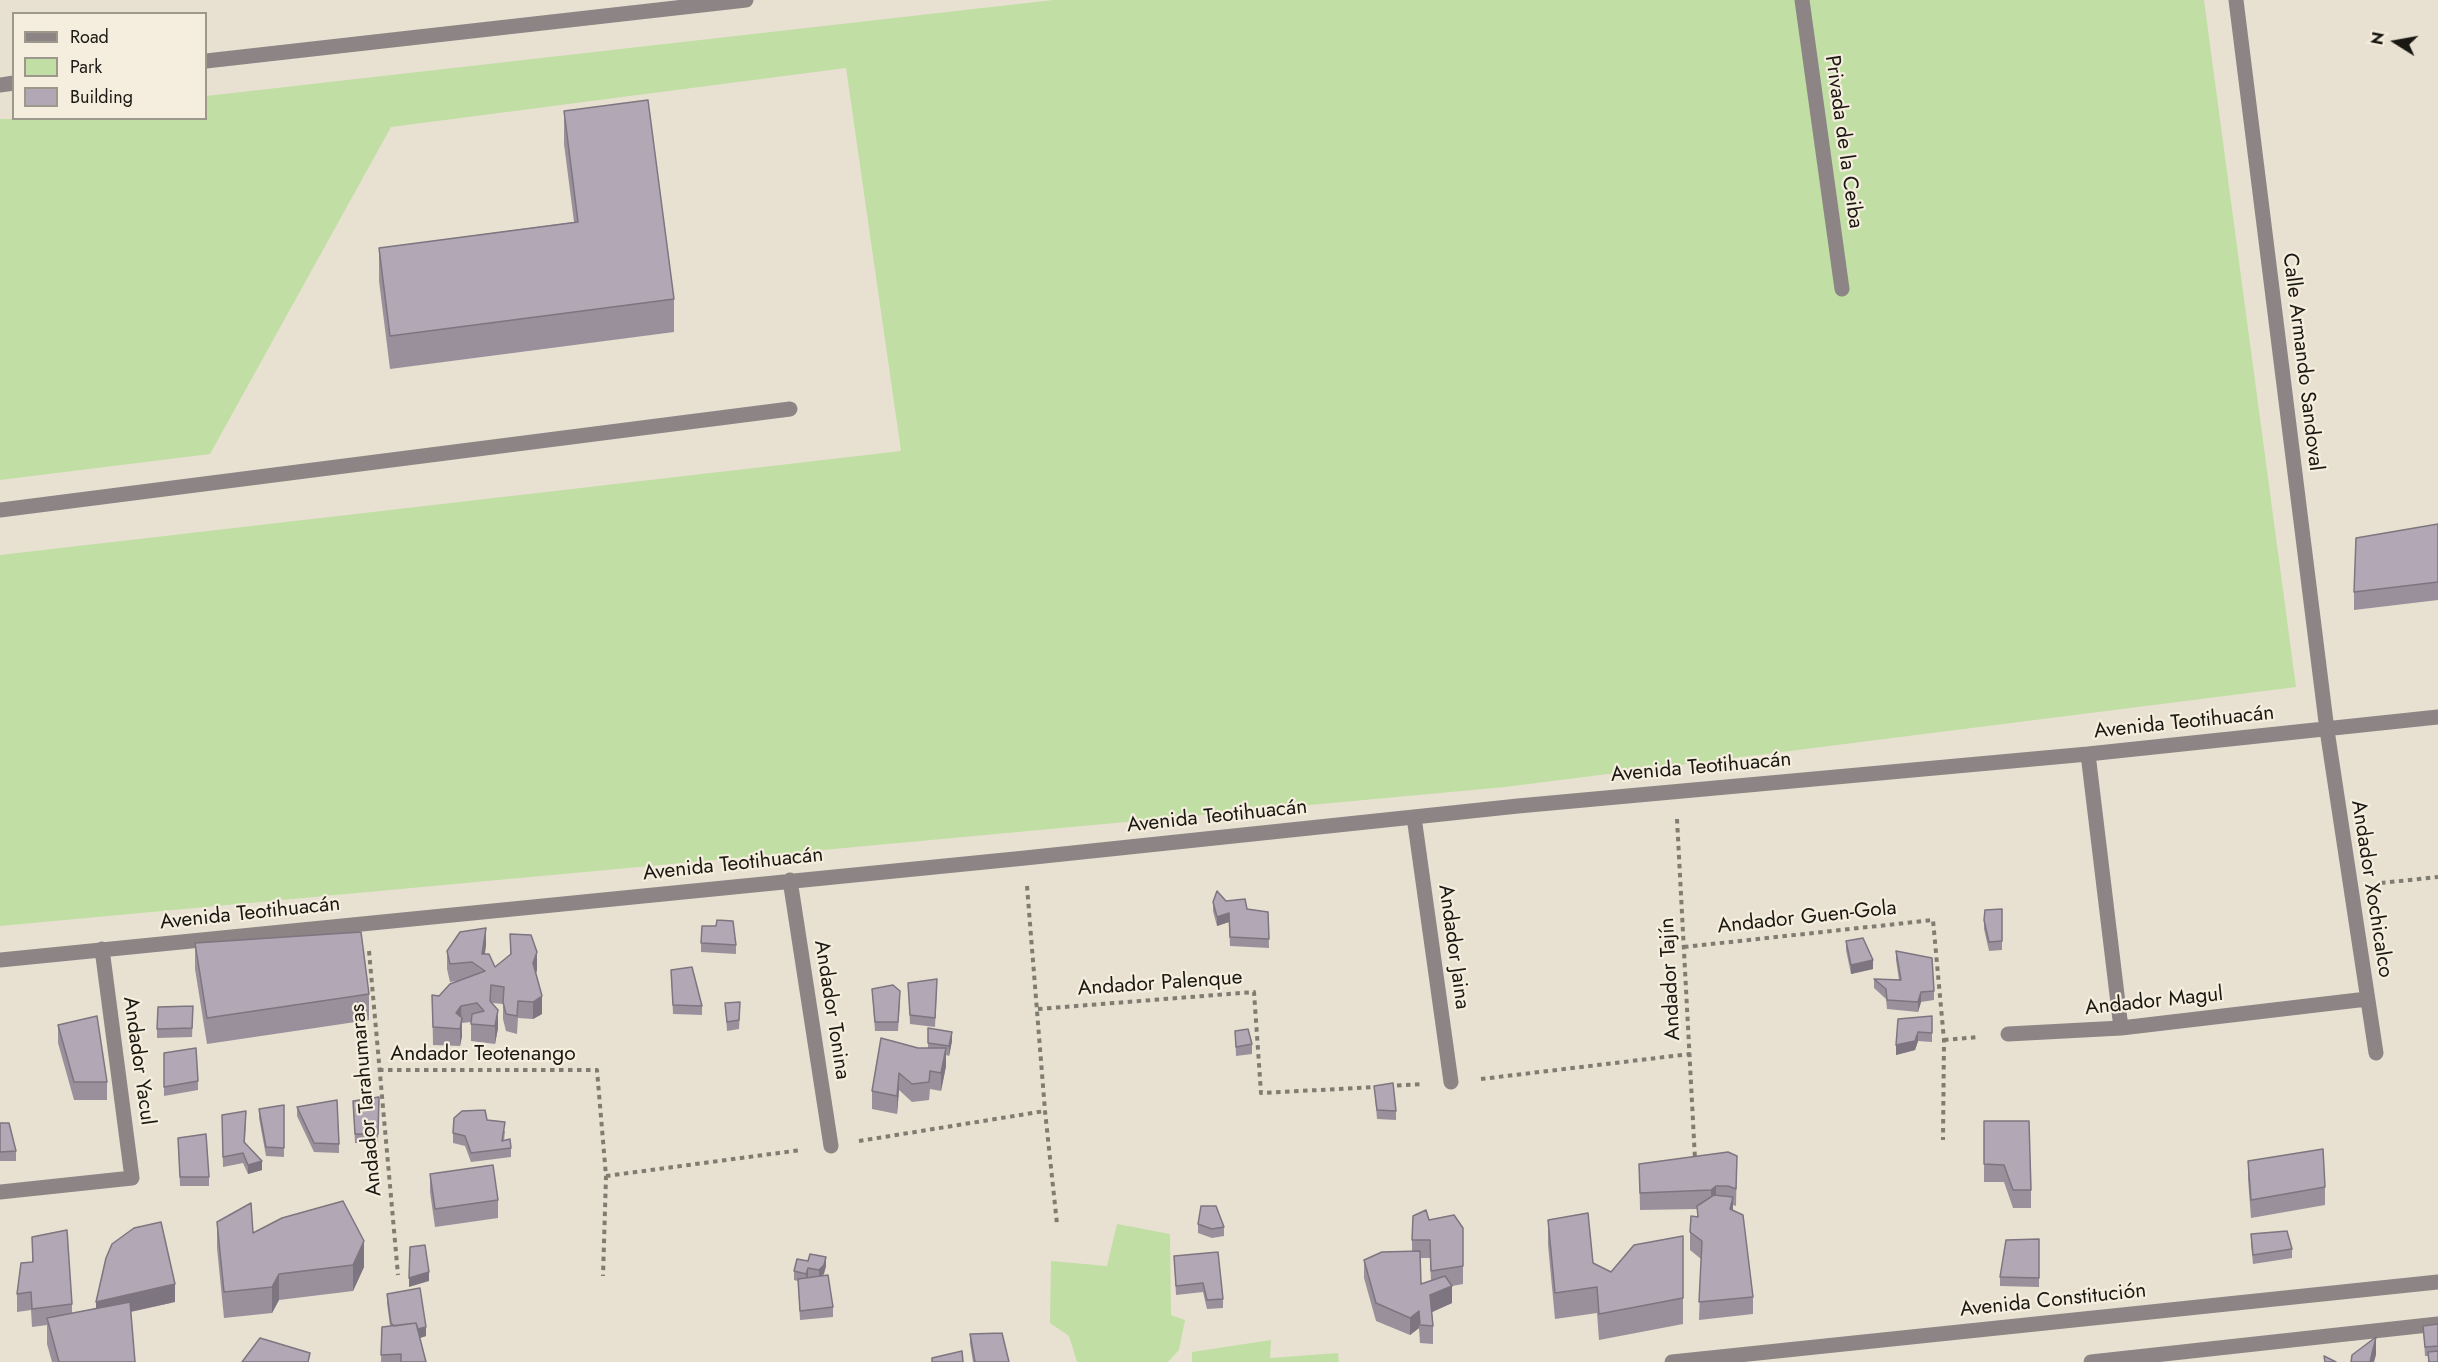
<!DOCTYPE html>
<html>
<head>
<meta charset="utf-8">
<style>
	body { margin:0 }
	#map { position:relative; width:2438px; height:1362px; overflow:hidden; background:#e8e1d1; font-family:Jost,sans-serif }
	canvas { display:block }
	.legend { position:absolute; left:12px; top:12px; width:195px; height:108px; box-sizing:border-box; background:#f5eede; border:2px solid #9d988c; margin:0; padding:8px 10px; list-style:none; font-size:18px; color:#1a1812 }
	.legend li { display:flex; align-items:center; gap:12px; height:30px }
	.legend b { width:30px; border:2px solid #9d988c }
	.north { position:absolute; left:2366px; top:12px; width:60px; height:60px; -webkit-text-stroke:4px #f5eede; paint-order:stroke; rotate:281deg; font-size:16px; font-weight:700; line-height:24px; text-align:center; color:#1a1812 }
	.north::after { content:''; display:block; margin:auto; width:21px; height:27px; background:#1a1812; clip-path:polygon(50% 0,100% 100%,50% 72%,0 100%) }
</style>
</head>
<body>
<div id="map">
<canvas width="2438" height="1362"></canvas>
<ul class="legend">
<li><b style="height:8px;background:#8d8485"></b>Road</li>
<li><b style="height:16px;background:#c1dea5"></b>Park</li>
<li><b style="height:16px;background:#b2a7b5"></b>Building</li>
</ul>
<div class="north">N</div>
</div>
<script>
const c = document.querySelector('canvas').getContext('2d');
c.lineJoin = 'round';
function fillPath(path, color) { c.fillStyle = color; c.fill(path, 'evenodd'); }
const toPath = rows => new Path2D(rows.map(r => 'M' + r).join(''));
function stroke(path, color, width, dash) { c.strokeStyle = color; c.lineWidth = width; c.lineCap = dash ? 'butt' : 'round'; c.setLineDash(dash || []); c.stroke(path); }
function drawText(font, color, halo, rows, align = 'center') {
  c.font = font + ' Jost,sans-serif'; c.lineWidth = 4.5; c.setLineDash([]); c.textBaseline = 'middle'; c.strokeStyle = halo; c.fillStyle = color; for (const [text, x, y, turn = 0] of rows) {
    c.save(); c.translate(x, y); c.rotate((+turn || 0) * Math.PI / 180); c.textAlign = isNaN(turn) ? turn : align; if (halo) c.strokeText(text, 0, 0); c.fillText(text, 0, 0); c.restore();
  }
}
fillPath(toPath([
	[1053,0,2204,0,2296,687,1505,787,0,926,0,555,901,451,846,68,391,127,210,454,0,480,0,119,206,118,206,96],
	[1117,1224,1170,1234,1171,1315,1185,1320,1179,1350,1168,1362,1077,1362,1069,1336,1050,1323,1051,1261,1107,1266],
	[1271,1340,1270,1358,1338,1353,1339,1362,1192,1362,1192,1352]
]), '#c1dea5');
stroke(toPath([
	[1677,819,1695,1159],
	[2381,883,2438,877],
	[1027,886,1045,1111,1057,1224],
	[1684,947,1933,920,1944,1040,1943,1140],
	[369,951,398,1275],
	[1038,1009,1254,992,1261,1093,1377,1087],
	[1944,1040,1979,1037],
	[379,1070,597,1070,606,1176,603,1276],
	[1481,1079,1690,1054],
	[1388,1086,1422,1084],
	[859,1141,1045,1111],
	[606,1176,801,1150]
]), '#817c71', 4, [4.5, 4.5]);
stroke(toPath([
	[1802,0,1842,289],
	[2236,0,2327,730,2376,1053],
	[206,61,746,0],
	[0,85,14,83],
	[0,510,790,409],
	[2088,754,2121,1028],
	[1414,817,1451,1082],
	[790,880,831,1146],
	[0,960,1025,858,1518,806,2088,754,2438,717],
	[2008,1034,2121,1028,2367,999],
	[0,1192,132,1178,102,949],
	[1672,1362,2438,1282],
	[2091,1362,2438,1324]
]), '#8d8485', 15);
fillPath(toPath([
	[564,111,674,299,674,332,390,369,379,281,379,248,574,222,564,144],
	[2438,524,2438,600,2354,610,2354,592],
	[1226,901,1247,909,1268,912,1269,948,1230,946,1229,922,1217,926,1213,911,1213,902],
	[2002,909,2002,950,1989,951,1984,929,1984,920],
	[510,934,537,970,536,973,542,1014,533,1019,518,1018,517,1034,506,1031,503,1019,503,1004,492,1003,498,1028,495,1044,471,1041,471,1022,462,1023,462,1036,460,1046,433,1045,432,995,439,996,457,981,450,982,447,969,447,951,486,945,485,954,495,967,510,955],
	[1846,941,1873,969,1851,974,1846,950],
	[195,943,369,994,369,1020,207,1044,195,969],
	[701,943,736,945,736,954,701,952],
	[1896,951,1934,991,1934,1000,1921,1002,1918,1012,1887,1009,1886,999,1874,988,1874,979,1899,980,1896,960],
	[671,970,702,1006,702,1015,673,1014],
	[908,983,937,988,935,1027,910,1024],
	[872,989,900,1001,898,1031,875,1031],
	[725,1003,740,1011,739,1029,727,1031],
	[193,1015,192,1037,157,1038,157,1029],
	[1898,1019,1932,1033,1932,1042,1918,1041,1915,1050,1896,1055],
	[58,1025,107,1082,107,1100,74,1100,58,1043],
	[928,1028,952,1041,949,1056,946,1055,946,1066,941,1091,930,1089,929,1100,912,1102,899,1090,897,1114,872,1109,872,1091,918,1048,928,1048],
	[1235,1031,1252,1044,1252,1054,1236,1056],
	[164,1053,198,1081,198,1090,164,1096],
	[1374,1086,1396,1111,1396,1120,1377,1119],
	[379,1097,378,1143,355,1143,353,1101],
	[284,1105,284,1157,266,1156,259,1118,259,1109],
	[297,1107,339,1144,339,1153,314,1152,297,1116],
	[222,1115,246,1120,245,1142,262,1170,248,1174,243,1163,223,1167],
	[487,1120,505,1131,504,1141,511,1148,511,1157,471,1162,465,1146,453,1143,453,1133],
	[1984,1121,2031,1190,2031,1208,2013,1208,2004,1182,1984,1182],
	[0,1123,16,1151,16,1161,0,1161],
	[178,1138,209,1177,209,1186,180,1186],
	[1737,1156,1736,1206,1733,1205,1733,1211,1753,1297,1753,1314,1699,1320,1701,1259,1690,1250,1690,1232,1697,1216,1697,1209,1640,1210,1639,1164],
	[2248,1161,2325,1187,2325,1205,2251,1218,2248,1179],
	[430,1174,498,1200,498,1218,435,1227,430,1192],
	[1429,1220,1463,1228,1463,1284,1452,1286,1452,1303,1432,1312,1433,1326,1433,1344,1420,1343,1419,1328,1410,1335,1376,1321,1364,1278,1364,1260,1412,1251,1412,1240],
	[1420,1258,1430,1258,1431,1281,1421,1284],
	[1548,1220,1593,1263,1611,1272,1683,1236,1683,1324,1599,1340,1597,1313,1555,1319,1548,1245],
	[217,1222,253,1233,364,1267,353,1291,279,1300,272,1313,224,1318,217,1248],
	[1198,1224,1224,1227,1224,1236,1212,1238,1198,1233],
	[2251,1234,2292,1249,2292,1258,2253,1264,2251,1243],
	[32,1237,72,1304,72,1314,175,1302,131,1312,135,1362,52,1362,47,1344,47,1325,32,1327,31,1310,17,1312,17,1294,32,1262],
	[2039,1239,2039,1287,2000,1286,2000,1277],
	[1174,1256,1223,1299,1223,1308,1207,1309,1203,1292,1176,1295],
	[797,1259,826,1266,823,1275,833,1307,833,1317,800,1320,798,1281,794,1280,794,1271],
	[387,1294,426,1336,420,1338,426,1362,381,1362,382,1327,390,1326,387,1303],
	[2438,1324,2438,1362,2428,1362,2428,1356,2425,1356,2423,1326],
	[970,1334,1009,1362,973,1362,970,1343]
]), '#99909c');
fillPath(toPath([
	[1229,913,1229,922,1217,926,1217,917],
	[486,928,486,945,482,971,482,954],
	[537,952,537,970,533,981,533,963],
	[1873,960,1873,969,1851,974,1851,965],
	[1921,992,1921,1002,1918,1012,1918,1002],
	[542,996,542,1014,533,1019,533,1002],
	[461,1006,462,1036,460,1046,460,1029,456,1013],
	[498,1010,498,1028,495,1044,495,1026],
	[952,1032,952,1041,949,1056,949,1046],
	[1918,1032,1918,1041,1915,1050,1896,1055,1896,1045],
	[946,1048,946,1066,941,1091,941,1073],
	[899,1073,899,1090,897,1114,897,1096],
	[262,1161,262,1170,248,1174,248,1165],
	[1716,1186,1716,1204,1711,1208,1711,1190],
	[1733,1197,1733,1215,1730,1209],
	[364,1241,364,1267,353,1291,353,1265],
	[826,1257,826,1266,824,1274,819,1279,819,1270],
	[808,1268,808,1277,806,1283,806,1274],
	[429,1272,429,1281,409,1287,409,1278],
	[279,1274,279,1300,272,1313,272,1287],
	[175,1284,175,1302,96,1319,96,1302],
	[1452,1286,1452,1303,1430,1313,1430,1295],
	[1419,1311,1419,1328,1410,1335,1410,1318],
	[426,1327,426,1336,404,1343,404,1334],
	[2376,1337,2376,1355,2374,1362,2370,1362]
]), '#7d757f');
const building = toPath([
	[648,100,674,299,390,336,379,248,578,222,564,111,648,100],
	[2438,524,2438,582,2354,592,2356,538,2438,524],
	[1217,891,1226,901,1245,899,1247,909,1268,912,1269,939,1230,937,1229,913,1217,917,1213,902,1217,891],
	[2002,909,2002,941,1989,942,1984,920,1985,910,2002,909],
	[717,920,733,921,736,945,701,943,702,926,716,926,717,920],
	[486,928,482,954,489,954,495,967,511,954,510,934,531,935,537,952,533,963,542,996,533,1002,518,1001,517,1016,506,1014,503,1002,504,987,491,985,490,1001,498,1010,495,1026,471,1024,472,1014,484,1011,477,1003,461,1006,456,1013,462,1018,460,1029,433,1027,432,995,439,996,450,984,485,971,472,962,450,964,447,951,460,932,486,928],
	[361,932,369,994,207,1018,195,943,361,932],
	[1863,938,1873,960,1851,965,1846,941,1863,938],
	[1896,951,1932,958,1934,991,1921,992,1918,1002,1887,1000,1886,989,1874,979,1901,980,1896,951],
	[692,967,702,1006,673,1005,671,970,692,967],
	[937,979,935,1018,910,1015,908,983,937,979],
	[893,985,900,991,898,1022,875,1022,872,989,893,985],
	[740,1002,739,1020,727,1022,725,1003,740,1002],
	[193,1006,192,1028,157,1029,158,1007,193,1006],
	[97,1016,107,1082,74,1082,58,1025,97,1016],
	[1932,1016,1932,1033,1918,1032,1915,1041,1896,1045,1898,1019,1932,1016],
	[928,1028,952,1032,949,1046,928,1043,928,1028],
	[1248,1029,1252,1044,1236,1047,1235,1031,1248,1029],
	[881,1038,918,1048,946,1048,941,1073,930,1071,929,1082,912,1084,899,1073,897,1096,872,1091,881,1038],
	[196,1048,198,1081,164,1087,164,1053,196,1048],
	[1393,1083,1396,1111,1377,1110,1374,1086,1393,1083],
	[379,1097,378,1134,355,1134,353,1101,379,1097],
	[337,1100,339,1144,314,1143,297,1107,337,1100],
	[284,1105,284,1148,266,1147,259,1109,284,1105],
	[485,1110,487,1120,505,1122,502,1141,510,1139,511,1148,471,1153,465,1136,453,1133,454,1118,462,1111,485,1110],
	[246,1111,244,1142,262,1161,248,1165,243,1153,223,1157,222,1115,246,1111],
	[1984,1121,2029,1121,2031,1190,2013,1190,2004,1165,1984,1164,1984,1121],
	[0,1123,9,1123,16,1151,0,1152,0,1123],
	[206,1134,209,1177,180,1177,178,1138,206,1134],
	[2323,1149,2325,1187,2251,1200,2248,1161,2323,1149],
	[1728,1152,1737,1156,1736,1189,1728,1186,1716,1186,1711,1190,1640,1193,1639,1164,1728,1152],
	[493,1165,498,1200,435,1209,430,1174,493,1165],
	[1714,1195,1733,1197,1730,1209,1743,1215,1753,1297,1699,1302,1702,1241,1690,1232,1691,1216,1698,1217,1697,1206,1714,1195],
	[343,1201,364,1241,353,1265,279,1274,272,1287,224,1292,217,1222,251,1203,253,1233,282,1218,343,1201],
	[1201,1206,1216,1206,1224,1227,1212,1229,1198,1224,1201,1206],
	[1426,1210,1429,1220,1454,1215,1463,1228,1463,1266,1431,1271,1430,1240,1412,1240,1413,1216,1426,1210],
	[1588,1213,1593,1263,1611,1272,1634,1245,1683,1236,1683,1298,1599,1314,1597,1287,1555,1293,1548,1220,1588,1213],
	[161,1222,175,1284,96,1302,106,1258,112,1244,134,1228,161,1222],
	[67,1230,72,1304,32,1309,31,1292,17,1294,21,1263,33,1262,32,1237,67,1230],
	[2287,1231,2292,1249,2253,1255,2251,1234,2287,1231],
	[2039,1239,2039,1278,2000,1277,2006,1240,2039,1239],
	[425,1245,429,1272,409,1278,410,1247,425,1245],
	[1420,1251,1421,1284,1445,1276,1452,1286,1430,1295,1433,1326,1420,1325,1419,1311,1410,1318,1376,1303,1364,1260,1382,1252,1420,1251],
	[1218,1252,1223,1299,1207,1300,1203,1283,1176,1286,1174,1256,1218,1252],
	[810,1254,826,1257,824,1265,819,1270,808,1268,806,1274,794,1271,797,1259,808,1261,810,1254],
	[828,1275,833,1307,800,1311,798,1279,828,1275],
	[420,1288,426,1327,418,1329,416,1323,394,1326,391,1323,387,1294,420,1288],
	[130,1302,135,1362,59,1362,47,1318,130,1302],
	[416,1323,426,1362,401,1362,401,1354,381,1355,382,1327,416,1323],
	[2438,1324,2438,1346,2425,1347,2423,1326,2438,1324],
	[1002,1333,1009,1362,975,1362,970,1334,1002,1333],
	[2376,1337,2370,1362,2351,1362,2352,1355,2376,1337],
	[260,1338,310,1353,308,1362,242,1362,260,1338],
	[962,1351,963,1362,932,1362,932,1358,962,1351],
	[2438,1351,2438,1362,2429,1362,2428,1352,2438,1351],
	[2324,1356,2336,1362,2325,1362,2324,1356]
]);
fillPath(building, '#b2a7b5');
stroke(building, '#7d757f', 1.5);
drawText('21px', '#1a1812', '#f5eede', [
	["Privada de la Ceiba",1843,142,82],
	["Calle Armando Sandoval",2302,362,83],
	["Avenida Teotihuacán",2184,723,-6],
	["Avenida Teotihuacán",1701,768,-5],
	["Avenida Teotihuacán",1217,817,-6],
	["Avenida Teotihuacán",733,865,-6],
	["Andador Xochicalco",2371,889,81],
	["Avenida Teotihuacán",250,914,-6],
	["Andador Guen-Gola",1807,918,-6],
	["Andador Jaina",1453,947,82],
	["Andador Tajín",1671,979,-93],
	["Andador Palenque",1160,984,-4],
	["Andador Magul",2154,1002,-6],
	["Andador Tonina",831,1010,81],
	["Andador Teotenango",483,1055],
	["Andador Yacul",138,1061,82],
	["Andador Tarahumaras",367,1100,-95],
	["Avenida Constitución",2053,1301,-6]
]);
</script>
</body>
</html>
